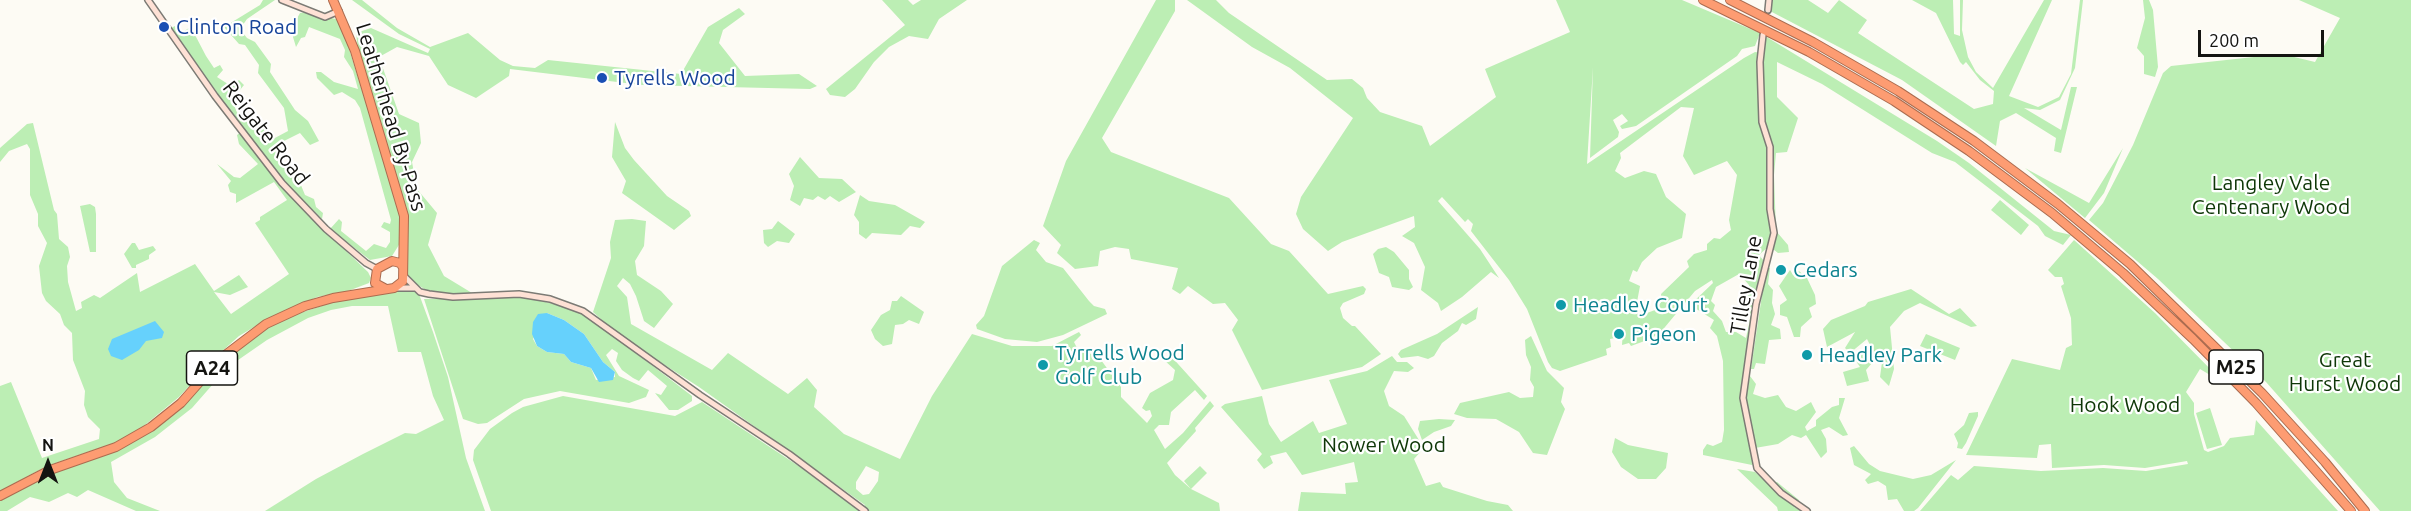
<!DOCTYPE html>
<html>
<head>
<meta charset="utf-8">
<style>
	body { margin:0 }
	#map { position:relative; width:2411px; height:511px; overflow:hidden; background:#fdfbf4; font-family:Ubuntu,sans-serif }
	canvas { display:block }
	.north { position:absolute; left:18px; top:433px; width:60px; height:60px; -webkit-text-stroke:4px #fff; paint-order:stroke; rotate:0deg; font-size:16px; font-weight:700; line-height:24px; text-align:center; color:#141411 }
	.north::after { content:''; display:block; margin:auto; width:21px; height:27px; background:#141411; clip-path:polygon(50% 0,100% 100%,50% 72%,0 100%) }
	.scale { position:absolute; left:2198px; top:30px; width:126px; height:27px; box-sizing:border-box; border:3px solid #141411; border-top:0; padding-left:8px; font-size:18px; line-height:21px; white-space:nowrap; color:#141411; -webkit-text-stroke:4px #fff; paint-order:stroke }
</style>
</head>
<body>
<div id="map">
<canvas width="2411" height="511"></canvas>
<div class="north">N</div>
<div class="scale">200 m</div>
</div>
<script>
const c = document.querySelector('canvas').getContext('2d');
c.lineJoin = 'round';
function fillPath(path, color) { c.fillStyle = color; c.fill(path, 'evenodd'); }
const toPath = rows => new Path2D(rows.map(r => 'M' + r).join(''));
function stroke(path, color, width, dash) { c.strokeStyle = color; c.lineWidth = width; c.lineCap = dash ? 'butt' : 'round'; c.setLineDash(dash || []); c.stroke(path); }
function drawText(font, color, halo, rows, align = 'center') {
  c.font = font + ' Ubuntu,sans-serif'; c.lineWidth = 4.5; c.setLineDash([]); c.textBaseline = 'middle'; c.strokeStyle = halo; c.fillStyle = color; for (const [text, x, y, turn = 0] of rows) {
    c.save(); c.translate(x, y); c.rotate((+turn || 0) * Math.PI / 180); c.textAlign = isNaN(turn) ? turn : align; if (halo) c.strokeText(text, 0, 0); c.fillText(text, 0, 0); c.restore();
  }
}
fillPath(toPath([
	[263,0,275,0,247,19,240,29,247,38,255,42,271,64,270,72,295,110,308,121,319,141,310,145,300,133,276,145,274,148,277,155,286,157,281,162,298,178,305,195,314,199,316,207,323,213,322,219,288,185,248,136,171,28,175,26,181,33,194,25,198,28,194,33,206,56,214,68,220,65,223,70,217,77,231,86,239,80,244,85,232,100,238,115,265,126,268,138,273,139,288,131,284,108,258,73,259,65,245,45,239,44,224,27,260,5],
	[352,0,362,0,397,28,430,47,468,33,500,60,513,66,535,68,548,60,681,74,708,27,739,8,745,14,723,30,719,43,745,76,799,74,817,86,810,89,642,85,510,69,509,76,476,98,448,85,429,56,397,47,379,57,399,114,419,123,421,143,412,162,417,189,437,213,428,245,444,276,472,293,448,294,426,290,410,280,408,275,407,215,358,50,356,33,371,28,428,53,430,49,399,34],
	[882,0,908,0,913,5,921,0,967,0,939,19,928,39,909,36,889,47,874,62,855,89,845,97,830,95,826,89,905,25],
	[1156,0,1175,0,1175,11,1102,138,1111,152,1229,198,1271,244,1289,251,1328,294,1363,286,1366,289,1364,294,1343,303,1340,308,1343,318,1352,326,1355,326,1381,354,1362,367,1262,390,1232,330,1238,320,1225,303,1213,304,1188,286,1180,294,1172,289,1178,268,1131,259,1129,249,1115,247,1100,251,1098,266,1075,269,1057,253,1061,245,1043,226,1066,161],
	[1187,0,1216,0,1229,13,1327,80,1352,79,1363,88,1367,98,1380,112,1422,126,1430,146,1496,97,1485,69,1570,32,1556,0,1682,0,1760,33,1755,46,1742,49,1737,56,1636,126,1622,129,1620,126,1628,121,1622,114,1613,120,1619,132,1618,137,1590,158,1593,67,1587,164,1744,58,1755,52,1763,53,1765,36,1937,141,1969,163,2054,231,2071,235,2063,245,2045,236,2038,226,1955,162,1932,153,1822,84,1777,62,1777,97,1798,118,1787,152,1776,153,1774,175,1776,231,1788,245,1789,252,1778,253,1769,246,1759,255,1764,261,1754,302,1746,300,1749,285,1739,274,1716,287,1711,301,1715,305,1713,311,1722,321,1726,332,1736,332,1746,338,1751,315,1747,312,1747,305,1752,305,1754,309,1741,398,1754,462,1752,465,1703,455,1703,450,1707,444,1713,446,1722,442,1724,430,1723,361,1717,336,1710,328,1714,320,1690,305,1713,283,1712,280,1695,291,1660,333,1650,339,1631,346,1629,343,1622,345,1623,330,1615,329,1615,338,1610,339,1611,347,1606,349,1607,355,1560,371,1552,368,1548,362,1527,309,1509,280,1471,231,1473,224,1468,219,1465,222,1442,197,1438,201,1480,249,1499,278,1491,272,1462,297,1441,311,1438,303,1421,290,1425,267,1414,243,1402,236,1415,227,1414,216,1342,242,1328,251,1303,229,1296,214,1301,197,1353,118,1290,68,1252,47],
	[1681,107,1694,108,1683,156,1694,175,1727,161,1737,175,1729,220,1731,230,1720,239,1714,238,1707,244,1707,250,1694,254,1687,261,1689,267,1661,294,1662,301,1655,310,1639,316,1637,302,1640,286,1629,281,1633,270,1637,272,1642,262,1657,248,1682,238,1686,214,1666,197,1656,174,1644,171,1625,178,1615,171,1621,158,1620,153],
	[1771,0,1808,0,1828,13,1839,0,1867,20,1858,33,1974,109,1993,104,1994,91,1980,80,1966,62,1963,65,1960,62,1936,13,1912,0,1953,0,1954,34,1960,36,1960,0,1963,0,1962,30,1968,57,1976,72,1993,88,2044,0,2052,0,2009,96,2038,107,2059,97,2071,74,2080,0,2083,0,2075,68,2060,100,2040,110,2024,108,2061,130,2071,87,2077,87,2061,153,2054,151,2056,138,2016,113,2000,121,1996,146,1902,80,1770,11],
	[2143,0,2149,0,2153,10,2158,67,2155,77,2144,74,2144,56,2137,48,2145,18],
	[2299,0,2411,0,2411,511,2380,511,2266,382,2158,279,2089,220,2103,203,2133,145,2163,73,2171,66,2263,56,2290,56,2315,62,2340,18],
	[306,12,340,20,401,215,402,240,392,256,370,260,330,229,339,219,342,222,341,231,366,251,374,244,386,248,390,242,390,232,381,227,384,222,390,224,391,220,360,108,355,100,342,92,334,95,317,78,316,72,321,72,334,82,358,89,353,71,344,57,345,50,340,39,309,27,305,37,301,38,296,47,293,37,295,22,300,13],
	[615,122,625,148,634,160,667,196,689,211,691,216,674,230,622,193,626,181,612,157],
	[33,123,54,210,57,214,59,239,68,247,70,257,67,266,68,282,76,311,82,308,81,302,94,295,100,298,137,273,140,292,195,264,214,291,239,275,248,287,230,295,214,292,231,314,289,274,255,223,260,220,260,217,287,200,274,182,236,203,236,194,230,192,228,185,231,181,217,164,234,177,240,178,258,164,239,144,237,135,241,132,318,224,368,272,371,278,369,283,348,291,317,297,264,321,239,336,219,354,179,397,140,429,117,442,47,466,0,491,0,386,11,382,42,458,99,439,100,429,88,417,84,405,85,391,73,360,72,333,64,325,60,314,46,301,42,293,39,266,47,243,38,226,38,214,30,195,30,149,27,144,9,151,0,162,0,148,27,124],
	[2123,148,2104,193,2085,218,2025,168,2089,203],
	[800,157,819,178,842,179,856,192,839,202,830,196,825,200,818,196,813,200,804,198,800,206,790,200,794,186,789,174],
	[860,195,869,201,895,205,925,222,920,228,910,226,901,235,872,233,866,239,859,234,859,222,854,215],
	[2000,200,2029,225,2021,235,1991,210],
	[90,204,95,207,96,214,96,252,90,252,80,206],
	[632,219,646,221,644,246,635,261,637,275,661,291,673,304,654,328,644,321,636,296,630,284,623,278,617,286,627,297,631,324,712,370,728,353,788,394,807,378,817,390,814,407,844,434,900,459,932,396,972,334,1012,346,1052,346,1079,332,1081,335,1074,342,1078,350,1098,356,1121,387,1121,397,1147,423,1152,416,1150,410,1146,411,1142,408,1150,393,1173,380,1175,370,1164,360,1169,354,1207,396,1204,400,1195,390,1171,412,1169,425,1159,425,1154,430,1165,449,1183,433,1210,401,1214,406,1195,428,1196,431,1167,463,1175,475,1191,489,1184,481,1200,466,1207,473,1191,489,1219,503,1220,511,861,511,865,505,699,387,621,337,593,312,611,258,610,242,615,220],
	[866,466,879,472,878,481,869,494,863,495,856,489,856,482],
	[778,221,795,234,789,243,777,241,768,247,764,243,763,230,772,229],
	[1034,240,1040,243,1036,250,1046,262,1063,268,1089,301,1094,306,1105,309,1107,314,1063,335,1037,342,1005,339,977,329,976,325,984,316,1002,266],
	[2074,240,2155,313,2225,384,2200,369,2186,392,2194,403,2194,414,2204,450,2208,452,2224,446,2230,438,2254,435,2256,420,2338,511,1920,511,1951,475,1958,480,1974,466,2041,471,2103,468,2146,471,2188,464,2187,461,2145,468,2104,465,2052,468,2051,444,2039,445,2037,458,1966,455,2012,359,2060,370,2066,348,2072,345,2071,318,2061,286,2064,284,2062,277,2055,277,2048,270],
	[132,243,135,243,139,250,153,246,156,250,149,255,149,259,136,265,136,268,132,268,124,254],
	[1386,247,1394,252,1409,270,1409,279,1413,287,1409,290,1392,287,1389,277,1379,273,1373,254,1378,249],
	[1766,268,1770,268,1768,284,1773,290,1772,303,1775,314,1771,325,1780,329,1781,339,1769,340,1765,364,1756,363,1754,369,1751,369],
	[1790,270,1793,275,1799,271,1807,278,1815,295,1816,304,1809,308,1812,317,1801,327,1800,337,1794,337,1787,317,1780,315,1780,305,1787,300,1779,286],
	[1911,289,1949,314,1960,308,1977,326,1971,327,1920,303,1904,311,1890,327,1894,369,1889,386,1880,377,1882,362,1872,363,1866,370,1869,381,1847,386,1843,372,1860,367,1854,358,1871,347,1867,339,1850,353,1845,348,1855,332,1827,347,1823,329,1831,320,1865,306,1868,302],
	[412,290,419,294,433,332,448,377,466,458,485,511,265,511,316,479,363,454,405,433,416,434,444,420,433,396,421,352,398,352,388,306,352,306,331,310,308,318,267,340,228,367,192,408,155,437,111,462,114,482,127,498,160,511,136,511,88,490,77,497,68,493,49,502,30,497,7,511,0,511,0,500,40,478,57,469,105,454,152,431,180,410,230,355,266,328,294,315,340,300],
	[519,296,563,306,589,317,692,396,692,401,678,410,669,410,655,393,661,395,667,386,648,370,639,381,633,378,622,370,616,361,618,353,612,349,606,355,619,376,649,390,646,397,629,403,560,391,524,399,487,423,478,424,463,419,424,299],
	[547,313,564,320,584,334,603,362,615,372,615,377,596,380,591,368,571,362,564,354,547,352,537,346,533,339],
	[901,296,924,312,919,324,909,320,903,324,895,325,892,344,883,346,875,339,871,330,881,315,890,310,892,301,897,301],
	[1478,307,1476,319,1466,325,1462,323,1458,331,1442,343,1434,356,1428,359,1418,356,1401,358,1398,354,1401,350,1437,334],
	[1926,334,1960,348,1955,360,1920,346],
	[1531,336,1547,371,1564,388,1561,402,1565,409,1547,455,1533,453,1519,432,1496,419,1467,418,1454,414,1460,403,1509,392,1520,398,1533,397,1534,387,1530,380,1531,367,1526,355,1525,340],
	[1392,356,1397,362,1407,362,1414,368,1408,372,1394,371,1384,391,1389,406,1404,416,1424,448,1414,459,1426,486,1440,482,1443,487,1487,501,1508,505,1513,511,1298,511,1301,492,1346,494,1345,483,1358,482,1354,462,1302,475,1286,452,1270,456,1273,463,1264,469,1257,460,1262,454,1221,407,1225,404,1262,396,1269,424,1281,442,1313,421,1319,433,1347,424,1329,380,1367,371],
	[1750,376,1756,384,1753,394,1765,398,1778,395,1786,407,1796,411,1811,402,1816,412,1805,427,1807,431,1816,426,1816,420,1832,407,1839,405,1839,398,1845,398,1839,418,1848,435,1843,436,1829,427,1821,430,1826,439,1827,452,1821,458,1806,435,1801,438,1792,435,1778,444,1755,448,1746,400],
	[563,396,675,416,702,402,800,467,859,511,491,511,473,460,474,450,490,429,512,413,523,407],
	[2210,408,2222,445,2207,449,2196,413],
	[1978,412,1978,416,1966,443,1962,449,1957,448,1958,443,1954,434,1964,425,1969,413],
	[1439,419,1455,420,1451,426,1434,432,1422,440,1418,429,1420,421],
	[1615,438,1628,445,1668,453,1666,468,1656,479,1638,479,1621,467,1612,452],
	[1854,446,1869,464,1880,471,1913,479,1931,475,1956,460,1918,508,1914,511,1904,511,1897,499,1888,500,1886,486,1878,481,1868,484,1865,480,1871,474,1854,465,1850,448],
	[1737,469,1755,472,1770,485,1777,482,1799,500,1794,507,1802,511,1778,511,1777,507]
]), '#bceeb4');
fillPath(toPath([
	[547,313,564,320,584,334,603,362,615,372,613,380,599,382,591,368,571,362,564,354,547,352,537,346,532,334,533,322,538,314],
	[155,321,164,332,162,338,146,341,139,350,122,360,111,356,108,349,112,339]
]), '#66d1fc');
const secondary = toPath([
	[148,0,215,96,282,183,326,229,366,263,377,269],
	[282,0,325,17,339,11],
	[1768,10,1769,0],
	[1763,35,1760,62,1762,122,1770,147,1770,209,1774,233,1756,304,1743,398,1757,468,1781,493,1807,511],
	[404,276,420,292,429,294,453,297,519,294,550,299,583,311,700,395,789,454,865,511],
	[394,288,415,288]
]);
const highway = toPath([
	[1703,0,1809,52,1894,101,1969,151,2052,213,2123,273,2193,339,2256,403,2351,511],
	[1730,0,1813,42,1898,91,1974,141,2058,204,2130,264,2262,393,2325,462,2365,511],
	[386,289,375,283,377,269,392,261,400,263,403,267],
	[0,496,50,470,116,447,151,427,181,403,220,359,266,324,305,306,333,298,394,288,403,281,404,216,355,51,333,0]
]);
stroke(secondary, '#7c7b75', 8);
stroke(highway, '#ab6c50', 10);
stroke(secondary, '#fee1d5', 5);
stroke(highway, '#fd9c72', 8);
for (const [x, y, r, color] of [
	[164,27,6,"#1a4fb4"],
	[602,78,6,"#1a4fb4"],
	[1781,270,6,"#0f9aa8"],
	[1561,305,6,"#0f9aa8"],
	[1619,334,6,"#0f9aa8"],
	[1807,355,6,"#0f9aa8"],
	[1043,365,6,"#0f9aa8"]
]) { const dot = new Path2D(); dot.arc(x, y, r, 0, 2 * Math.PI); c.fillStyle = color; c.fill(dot); stroke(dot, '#fff', 2); }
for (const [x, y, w] of [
	[2236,367,54],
	[212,368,51]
]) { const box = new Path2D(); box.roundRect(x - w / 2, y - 17, w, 34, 4.5); c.fillStyle = '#fff'; c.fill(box); stroke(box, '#141411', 1.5); }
drawText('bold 20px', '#141411', null, [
	["M25",2236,367],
	["A24",212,368]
]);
drawText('21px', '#164399', '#fff', [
	["Clinton Road",176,27],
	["Tyrells Wood",614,78]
], 'left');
drawText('21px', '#141411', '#fff', [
	["Leatherhead By-Pass",391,117,73],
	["Reigate Road",266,133,52],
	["Tilley Lane",1746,285,-80]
]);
drawText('21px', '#0e3707', '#fff', [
	["Langley Vale",2271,183],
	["Centenary Wood",2271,207],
	["Great",2345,360],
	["Hurst Wood",2345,384],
	["Hook Wood",2125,405],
	["Nower Wood",1384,445]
]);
drawText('21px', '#0d838f', '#fff', [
	["Cedars",1793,270],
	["Headley Court",1573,305],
	["Pigeon",1631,334],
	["Tyrrells Wood",1055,353],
	["Golf Club",1055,377],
	["Headley Park",1819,355]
], 'left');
</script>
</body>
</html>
